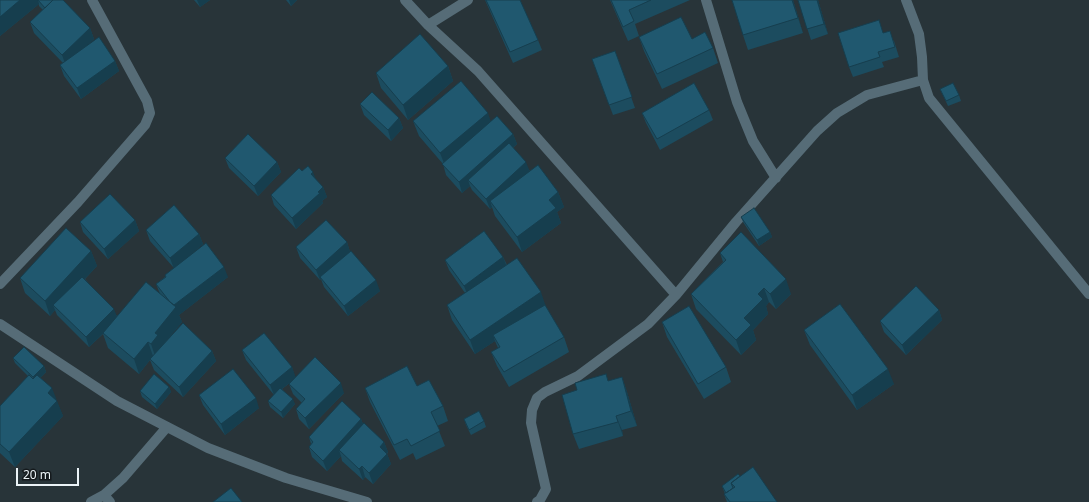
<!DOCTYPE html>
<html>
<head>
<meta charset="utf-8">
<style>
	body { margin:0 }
	#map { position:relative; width:1089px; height:502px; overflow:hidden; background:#283439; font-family:"Noto Sans",sans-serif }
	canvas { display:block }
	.scale { position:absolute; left:16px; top:468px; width:63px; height:18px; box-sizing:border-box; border:2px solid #ebf3f7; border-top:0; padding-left:5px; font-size:12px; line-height:14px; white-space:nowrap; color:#ebf3f7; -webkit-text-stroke:3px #151a1d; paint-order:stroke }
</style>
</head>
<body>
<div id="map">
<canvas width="1089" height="502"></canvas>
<div class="scale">20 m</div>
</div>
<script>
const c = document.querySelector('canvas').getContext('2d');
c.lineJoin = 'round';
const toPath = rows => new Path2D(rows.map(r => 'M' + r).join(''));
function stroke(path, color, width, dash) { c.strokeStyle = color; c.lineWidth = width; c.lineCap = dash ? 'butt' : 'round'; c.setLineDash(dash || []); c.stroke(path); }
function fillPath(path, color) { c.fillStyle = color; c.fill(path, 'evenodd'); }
stroke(toPath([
	[405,0,428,25,478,71,676,295],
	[706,0,737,102,753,141,776,178],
	[906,0,919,34,922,57,923,80,929,98,1089,294],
	[428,25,468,0],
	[0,284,78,202,145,125,150,113,147,101,92,0],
	[0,324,117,401,208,448,286,478,367,502],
	[91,502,104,495],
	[110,502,104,495,123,478,167,427],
	[537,502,540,500,546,489,531,423,532,410,537,398,545,392,578,376,648,324,676,295,736,222,817,131,837,113,867,95,923,80]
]), '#566c77', 10);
fillPath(toPath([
	[0,0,52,0,90,28,94,39,84,48,115,61,119,71,81,99,64,76,60,65,63,63,34,33,30,22,43,10,39,6,39,4,0,36],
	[194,0,210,0,200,7],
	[286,0,297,0,291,6],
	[485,0,520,0,538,40,542,50,513,63],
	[610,0,690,0,635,24,639,36,628,41],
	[732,0,793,0,803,33,748,50,743,35],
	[798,0,818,0,828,34,811,40],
	[884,33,894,41,899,57,882,62,884,67,853,77,849,67],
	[639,37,692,39,713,48,718,63,662,89,644,51],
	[615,51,635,108,613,115,592,59],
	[448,66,453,81,408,120,381,88,376,73],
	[940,89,959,95,961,101,948,106],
	[360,104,399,118,403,128,391,141,364,115],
	[709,110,713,120,660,150,646,123,642,113],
	[413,121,491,121,513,134,517,144,513,148,530,171,558,192,564,207,557,212,561,223,522,252,495,216,492,207,490,209,472,190,470,186,462,193,446,175,443,164,419,136],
	[225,158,277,162,281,172,258,196,229,168],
	[302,171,316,180,323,187,327,197,322,201,323,203,296,229,274,205,271,195],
	[741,217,770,232,772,237,759,246,743,222],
	[135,220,139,231,108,259,83,232,80,222],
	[146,230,199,234,203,244,184,260,228,277,179,315,182,322,162,346,212,351,216,361,183,397,154,370,150,360,139,374,108,348,103,334,89,347,57,315,55,310,50,316,25,293,20,278,91,251,97,266,85,279,117,316,160,294,156,284,165,277,165,275,174,268,150,241],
	[347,242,350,252,380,291,348,316,324,287,321,279,320,280,300,258,296,247],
	[720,253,791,294,776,309,769,302,766,306,768,314,753,330,756,340,741,355,696,309,691,294,723,262],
	[503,257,507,265,546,307,564,337,569,352,509,387,497,366,491,352,498,348,495,341,475,354,452,320,447,305,465,293,449,270,445,260],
	[939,310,942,320,906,355,884,332,880,321],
	[662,322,726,367,731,382,704,399,667,337],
	[804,330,894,384,857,410,810,345],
	[242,350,292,367,295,377,344,393,309,429,299,419,296,409,302,403,293,394,289,384,291,382,282,389,295,404,283,418,270,407,268,401,274,395,246,360],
	[13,358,44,366,46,372,40,378,56,400,63,416,15,467,0,453,0,406,28,376,15,363],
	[622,377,627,392,637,426,622,430,623,436,579,449,573,434,608,381],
	[417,386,443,406,448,421,437,426,445,446,416,460,413,453,400,460,370,402,365,388],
	[169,387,171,392,157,409,142,397,140,391],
	[199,395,259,408,225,435,203,405],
	[361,419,363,424,384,442,388,452,387,454,391,464,373,484,365,477,363,480,342,461,341,456,327,471,312,457,309,447,311,444,309,437],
	[464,419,484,421,486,427,471,435,466,425],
	[740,476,777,502,727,502,724,494,725,494,722,486]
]), '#1c4c5f');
fillPath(toPath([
	[20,0,43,0,38,0,39,4,0,36,0,17],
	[197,0,210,0,200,7],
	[289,0,297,0,291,6],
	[792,0,793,0,803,33],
	[817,0,818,0,828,34,824,24],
	[90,28,94,39,66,66,62,55],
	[115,61,119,71,81,99,77,88],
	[448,66,453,81,408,120,403,105],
	[488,113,493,128,446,168,440,153],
	[399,118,403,128,391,141,388,130],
	[513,134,517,144,472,184,468,180,470,186,462,193,459,182],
	[277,162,281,172,258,196,254,186],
	[526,162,530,172,490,201,492,207,490,209,486,199],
	[313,172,317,182,311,174],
	[323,187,327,197,322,201,323,203,296,229,292,218],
	[558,192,564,207,557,212,561,223,522,252,517,237,549,200],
	[135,220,139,231,108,259,104,249],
	[770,232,772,237,759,246,757,240],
	[199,234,203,244,174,269,170,258],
	[347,242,350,252,320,277,321,279,320,280,316,270],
	[91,251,97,266,57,308,53,305,55,310,50,316,45,301],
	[503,257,507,267,468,296,464,286],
	[224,267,228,277,179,315,182,322,162,346,156,359,151,344,155,333,173,306],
	[786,279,791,294,776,309,770,294],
	[376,280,380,291,348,316,344,306],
	[764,288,769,302,766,306,768,314,753,330,756,340,741,355,736,340,744,318,758,294],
	[541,292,546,307,493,335,495,341,475,354,470,340],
	[114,309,118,319,89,347,86,337],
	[939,310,942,320,906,355,902,345],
	[148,342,153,356,139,374,134,359],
	[212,351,216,361,183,397,179,387],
	[44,366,46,372,35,383,33,377],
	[292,367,296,378,274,395,270,385],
	[888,369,894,384,857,410,852,395],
	[622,377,627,392,637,426,631,411],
	[341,383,344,393,309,429,305,418],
	[169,387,171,392,157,409,155,404],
	[52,388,63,416,15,467,9,452,48,393],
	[256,398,259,408,225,435,221,424],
	[293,399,295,404,283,418,281,412],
	[616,416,622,430,623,436,618,422],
	[361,419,365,429,339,450,341,456,327,471,323,461],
	[384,442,388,452,383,457,380,447],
	[387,454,391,464,373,484,369,473],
	[362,466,365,477,363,480,359,469]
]), '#163e4e');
const building = toPath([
	[0,0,20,0,0,17,0,0],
	[38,0,53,0,45,8,38,0],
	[53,0,63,0,90,28,62,55,30,22,53,0],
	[486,0,520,0,538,40,510,52,486,0],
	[611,0,651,0,629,10,634,21,623,27,611,0],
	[732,0,792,0,798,18,743,35,732,0],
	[798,0,817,0,824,24,807,29,798,0],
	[681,17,692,39,705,32,713,48,657,74,639,37,681,17],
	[879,20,883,33,890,31,895,47,878,52,880,57,849,67,838,33,879,20],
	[420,34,448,66,403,105,376,73,420,34],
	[99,37,115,61,77,88,60,65,99,37],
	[615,51,632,97,609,105,592,59,615,51],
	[461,81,488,113,440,153,413,121,461,81],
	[694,83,709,110,657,139,642,113,694,83],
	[953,83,959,95,946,101,940,89,953,83],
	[372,92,399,118,388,130,360,104,372,92],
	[497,116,513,134,459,182,442,164,497,116],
	[248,134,277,162,254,186,225,158,248,134],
	[509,143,526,162,486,199,468,180,509,143],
	[538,165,558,192,549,200,556,208,517,237,490,201,538,165],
	[308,166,313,172,311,174,323,187,318,192,320,193,292,218,271,195,299,168,302,171,308,166],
	[110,194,135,220,104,249,80,222,110,194],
	[174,205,199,234,170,258,146,230,174,205],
	[754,208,770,232,757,240,741,217,754,208],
	[326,220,347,242,316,270,296,247,326,220],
	[66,228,91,251,45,301,20,278,66,228],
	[484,231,503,257,464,286,445,260,484,231],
	[741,232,786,279,770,294,764,288,758,294,763,299,744,318,751,325,736,340,691,294,726,260,720,253,741,232],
	[206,243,224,267,174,305,170,302,156,284,166,277,165,275,206,243],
	[351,251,376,280,344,306,320,277,351,251],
	[517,258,541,292,470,340,447,305,517,258],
	[82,277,114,309,86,337,53,305,82,277],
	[146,282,176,307,155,333,158,335,151,344,148,342,134,359,103,333,146,282],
	[916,286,939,310,902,345,880,321,916,286],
	[840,304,888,369,852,395,804,330,840,304],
	[545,305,564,337,504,372,491,352,500,347,493,335,545,305],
	[689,306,726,367,698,384,662,322,689,306],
	[183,323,212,351,179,387,150,359,183,323],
	[264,333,292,367,270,385,242,350,264,333],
	[24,347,44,366,33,377,13,358,24,347],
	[315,357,341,383,305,418,296,409,305,399,289,384,315,357],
	[407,366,417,386,429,380,443,406,431,412,440,431,411,446,407,439,394,445,365,388,407,366],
	[233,369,256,398,221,424,199,395,233,369],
	[154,374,169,387,155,404,140,391,154,374],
	[606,374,608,381,622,377,631,411,616,416,618,422,573,434,562,395,577,390,575,383,606,374],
	[29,375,33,379,37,375,52,388,48,393,57,401,9,452,0,444,0,406,29,375],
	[280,388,293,399,281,412,268,401,280,388],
	[342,401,361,419,323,461,309,447,313,442,309,437,342,401],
	[479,411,484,421,469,430,464,419,479,411],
	[364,423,384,442,380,447,387,454,369,473,362,466,359,469,339,450,364,423],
	[753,467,777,502,730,502,724,494,735,487,731,483,753,467],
	[738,474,740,476,731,483,733,488,726,493,722,486,738,474],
	[231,488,242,502,213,502,231,488]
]);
fillPath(building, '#20586f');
stroke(building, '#163e4e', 1);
</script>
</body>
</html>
